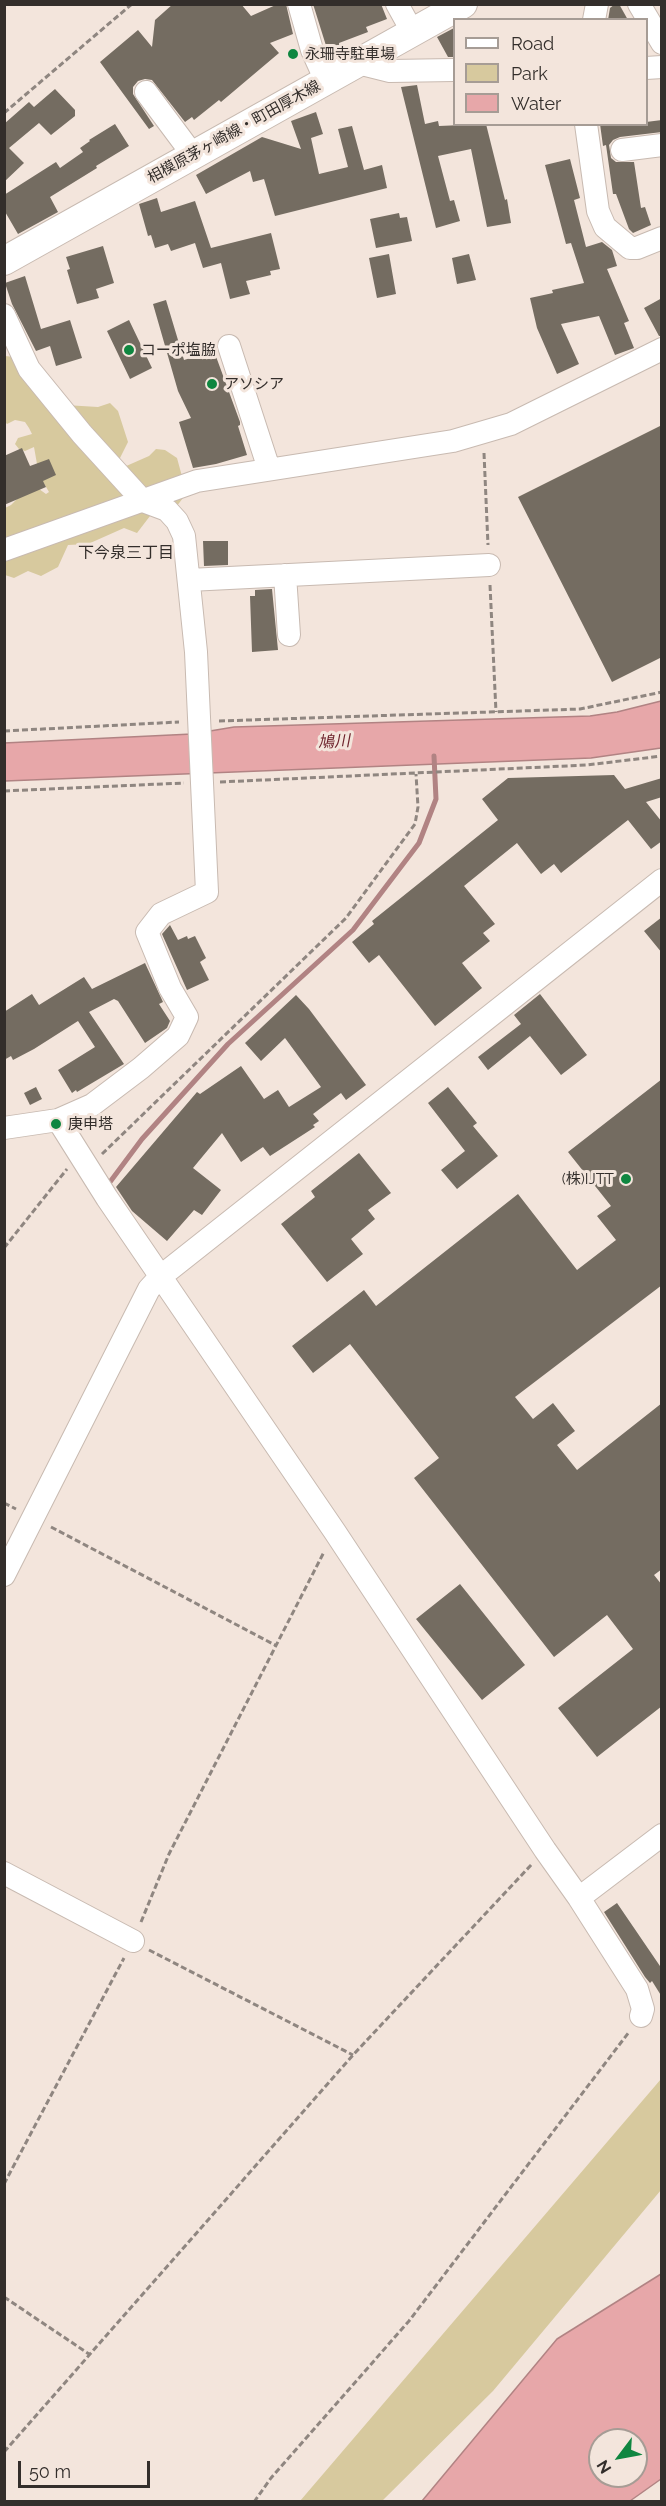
<!DOCTYPE html>
<html>
<head>
<meta charset="utf-8">
<style>
	body { margin:0 }
	#map { position:relative; width:666px; height:2506px; overflow:hidden; background:#f3e5dc; font-family:Raleway,sans-serif }
	canvas { display:block }
	.frame { position:absolute; inset:0; border:6px solid #332e2b; pointer-events:none }
	.legend { position:absolute; left:453px; top:18px; width:195px; height:108px; box-sizing:border-box; background:#f3e5dc; border:2px solid #a69c95; margin:0; padding:8px 10px; list-style:none; font-size:18px; color:#332e2b }
	.legend li { display:flex; align-items:center; gap:12px; height:30px }
	.legend b { width:30px; border:2px solid #a69c95 }
	.north { position:absolute; left:588px; top:2428px; width:60px; height:60px; box-sizing:border-box; background:#f3e5dc; border:2px solid #a69c95; border-radius:50%; rotate:238deg; font-size:16px; font-weight:700; line-height:24px; text-align:center; color:#332e2b }
	.north::after { content:''; display:block; margin:auto; width:21px; height:27px; background:#0f8640; clip-path:polygon(50% 0,100% 100%,50% 72%,0 100%) }
	.scale { position:absolute; left:18px; top:2461px; width:132px; height:27px; box-sizing:border-box; border:3px solid #332e2b; border-top:0; padding-left:8px; font-size:18px; line-height:21px; white-space:nowrap; color:#332e2b; -webkit-text-stroke:4px #f3e5dc; paint-order:stroke }
</style>
</head>
<body>
<div id="map">
<canvas width="666" height="2506"></canvas>
<div class="frame"></div>
<ul class="legend">
<li><b style="height:8px;background:#fff"></b>Road</li>
<li><b style="height:16px;background:#d7c99e"></b>Park</li>
<li><b style="height:16px;background:#e7a7a9"></b>Water</li>
</ul>
<div class="north">N</div>
<div class="scale">50 m</div>
</div>
<script>
const c = document.querySelector('canvas').getContext('2d');
c.lineJoin = 'round';
function fillPath(path, color) { c.fillStyle = color; c.fill(path, 'evenodd'); }
const toPath = rows => new Path2D(rows.map(r => 'M' + r).join(''));
function stroke(path, color, width, dash) { c.strokeStyle = color; c.lineWidth = width; c.lineCap = dash ? 'butt' : 'round'; c.setLineDash(dash || []); c.stroke(path); }
function drawText(font, color, halo, rows, align = 'center') {
  c.font = font + ' Raleway,"Noto Sans JP",sans-serif'; c.lineWidth = 6; c.setLineDash([]); c.textBaseline = 'middle'; c.strokeStyle = halo; c.fillStyle = color; for (const [text, x, y, turn = 0] of rows) {
    c.save(); c.translate(x, y); c.rotate((+turn || 0) * Math.PI / 180); c.textAlign = isNaN(turn) ? turn : align; if (halo) c.strokeText(text, 0, 0); c.fillText(text, 0, 0); c.restore();
  }
}
fillPath(toPath([
	[5,356,15,357,65,405,98,407,110,403,118,411,128,442,118,462,124,467,149,456,156,449,165,450,177,458,183,480,183,498,173,511,161,517,150,516,137,533,124,528,88,544,68,545,58,567,41,576,28,571,14,578,5,575,5,508,11,505,32,484,46,494,49,492,35,468,37,464,34,447,25,451,19,449,15,444,18,438,32,434,29,428,25,422,15,420,7,424,5,422],
	[661,2079,661,2190,493,2391,382,2501,300,2501]
]), '#d7c99e');
const water = toPath([
	[661,701,661,748,591,758,5,781,4,743,192,734,234,727,590,716,617,712,661,701],
	[661,2274,661,2479,630,2501,422,2501,557,2339,661,2274],
	[600,2440,636,2440,636,2476,600,2476,600,2440]
]);
fillPath(water, '#e7a7a9');
stroke(water, '#b18383', 1.5);
stroke(toPath([
	[107,1186,142,1139,228,1044,353,930,419,843,436,799,434,756]
]), '#b18383', 5);
fillPath(toPath([
	[173,4,241,4,251,16,278,4,286,4,293,34,270,43,279,53,221,102,219,100,194,120,192,117,185,122,152,80,145,79,138,81,133,87,133,94,154,126,149,129,100,62,138,30,152,47,155,20],
	[313,4,381,4,387,19,366,27,368,32,339,43,340,49,328,52],
	[615,4,619,4,628,20,608,20,610,8],
	[454,28,454,57,448,57,437,37],
	[417,85,425,124,438,121,439,126,486,124,505,200,507,199,511,223,487,227,471,149,438,156,450,201,454,200,460,221,436,228,401,87],
	[55,89,75,110,75,116,51,135,39,123,9,148,24,163,4,182,4,124,29,102,34,107],
	[316,112,323,134,311,138,319,174,348,167,338,129,352,126,364,170,382,165,387,188,275,216,264,179,253,182,250,171,206,194,196,175,262,137,301,149,291,121],
	[662,120,662,132,620,137,613,140,609,145,611,158,616,162,634,162,641,208,645,207,651,225,633,233,629,229,616,194,613,194,606,145,603,146,600,124,646,124,646,122],
	[115,124,129,146,96,166,97,168,50,197,58,212,18,234,4,210,4,195,56,162,60,168,83,152,80,148,90,141,89,140],
	[570,159,580,198,574,200,586,247,602,242,612,250,617,266,607,269,629,321,624,323,634,348,615,355,599,316,561,324,579,364,557,374,537,328,530,298,553,293,552,290,584,283,571,243,566,244,545,165],
	[157,198,161,212,195,201,211,248,271,233,280,269,270,271,271,275,246,281,250,294,230,299,221,263,203,268,195,243,171,251,168,244,155,248,151,235,148,236,139,204],
	[399,213,400,218,407,217,412,241,376,248,370,219],
	[103,246,114,283,96,289,99,298,77,304,67,270,70,269,66,257],
	[389,254,396,294,377,298,369,258],
	[469,254,476,280,457,284,452,258],
	[25,276,41,329,70,320,82,358,56,366,50,346,36,351,12,304,5,283],
	[662,298,662,336,659,336,644,308],
	[166,300,184,360,214,351,240,422,240,425,238,426,247,455,216,464,193,468,179,422,191,418,178,391,153,304],
	[129,320,152,368,130,379,107,331],
	[662,425,662,657,612,682,518,497],
	[22,448,30,466,49,459,56,475,43,481,46,487,4,505,4,456],
	[203,541,228,541,228,565,204,566],
	[272,589,278,650,252,652,250,596,255,596,255,590],
	[614,775,625,789,662,778,662,797,646,802,662,822,662,841,651,849,628,820,561,873,554,864,541,874,517,843,464,886,495,924,483,933,490,941,462,963,482,988,435,1026,379,955,369,963,352,942,374,924,372,921,498,820,482,799,508,778],
	[662,917,662,953,644,931],
	[170,925,178,940,187,936,188,939,195,936,206,958,200,962,209,980,187,990,162,934],
	[145,963,163,1002,159,1004,170,1021,167,1028,145,1043,118,1001,114,999,89,1012,124,1064,77,1092,76,1090,72,1093,58,1070,95,1047,78,1021,34,1049,13,1060,11,1056,4,1060,4,1012,32,994,39,1005,84,977,92,989],
	[540,994,587,1055,561,1075,530,1036,488,1070,478,1057,521,1024,514,1015],
	[296,995,309,1009,366,1085,346,1100,341,1093,313,1114,319,1121,313,1125,315,1127,270,1156,263,1147,241,1162,222,1133,193,1168,221,1190,202,1215,194,1210,167,1241,132,1211,116,1187,197,1092,200,1094,241,1066,264,1099,278,1090,289,1107,321,1087,285,1038,261,1061,245,1043],
	[662,1079,662,1285,515,1397,533,1419,553,1403,575,1431,557,1445,577,1470,662,1403,662,1569,654,1575,662,1585,662,1706,597,1757,558,1708,633,1649,607,1615,554,1657,414,1478,439,1458,350,1344,313,1373,292,1346,364,1290,376,1306,518,1194,577,1270,616,1240,597,1216,611,1206,568,1152],
	[36,1087,42,1099,30,1105,24,1093],
	[448,1087,477,1123,473,1126,498,1156,457,1189,441,1170,465,1151,428,1103],
	[359,1153,391,1193,368,1210,375,1219,351,1239,363,1254,327,1282,281,1224,315,1197,311,1191],
	[460,1584,525,1665,482,1700,416,1619],
	[617,1903,662,1969,662,1997,652,1981,650,1983,645,1977,604,1912]
]), '#746c61');
const minor = toPath([
	[299,4,312,50,326,81],
	[397,4,413,33],
	[639,4,662,43],
	[594,20,597,4],
	[358,63,390,71,454,70],
	[646,68,662,67],
	[146,92,193,155],
	[586,124,598,211,605,227,630,248,637,248,662,238],
	[622,150,662,145],
	[4,315,29,369,82,434,143,501,167,510,177,521,184,536,196,652,207,892,161,914,147,932,170,988,187,1017,178,1036,141,1068,92,1105,58,1120,4,1128],
	[229,346,269,469],
	[4,550,197,481,453,441,511,424,662,349],
	[285,575,289,635],
	[189,580,489,565],
	[58,1120,107,1198,335,1532,545,1850,579,1898,637,1989,643,2009,641,2016],
	[4,1575,149,1289,160,1277,662,880],
	[4,1873,133,1941],
	[579,1898,662,1835]
]);
const major = toPath([
	[4,261,463,4]
]);
stroke(minor, '#c8bab1', 24);
stroke(major, '#c8bab1', 30);
stroke(toPath([
	[4,113,132,4],
	[484,453,488,545],
	[490,585,496,712],
	[219,721,580,709,662,692],
	[4,731,179,722],
	[220,782,587,765,662,756],
	[4,791,184,783],
	[102,1154,346,918,415,824,418,807,416,774],
	[4,1248,67,1169],
	[4,1503,16,1509],
	[51,1527,275,1645],
	[141,1922,169,1854,324,1552],
	[149,1950,353,2055],
	[4,2184,124,1958],
	[4,2297,89,2354],
	[4,2452,353,2055,532,1864],
	[254,2502,271,2478,409,2321,629,2032]
]), '#8f8680', 3, [6, 3]);
stroke(minor, '#fff', 22);
stroke(major, '#fff', 28);
for (const [x, y, r, color] of [
	[293,54,6,"#0f8640"],
	[129,350,6,"#0f8640"],
	[212,384,6,"#0f8640"],
	[56,1124,6,"#0f8640"],
	[626,1179,6,"#0f8640"]
]) { const dot = new Path2D(); dot.arc(x, y, r, 0, 2 * Math.PI); c.fillStyle = color; c.fill(dot); stroke(dot, '#f3e5dc', 2); }
drawText('15px', '#332e2b', '#f3e5dc', [
	["永珊寺駐車場",305,54],
	["コーポ塩脇",141,350],
	["アソシア",224,384],
	["庚申塔",68,1124],
	["(株)IJTT",614,1179,"right"]
], 'left');
drawText('15px', '#332e2b', '#f3e5dc', [
	["相模原茅ヶ崎線・町田厚木線",234,132,-29]
]);
drawText('16px', '#332e2b', '#f3e5dc', [
	["下今泉三丁目",126,553]
]);
drawText('italic 16px', '#6e242d', '#f3e5dc', [
	["鳩川",334,742,-3]
]);
</script>
</body>
</html>
